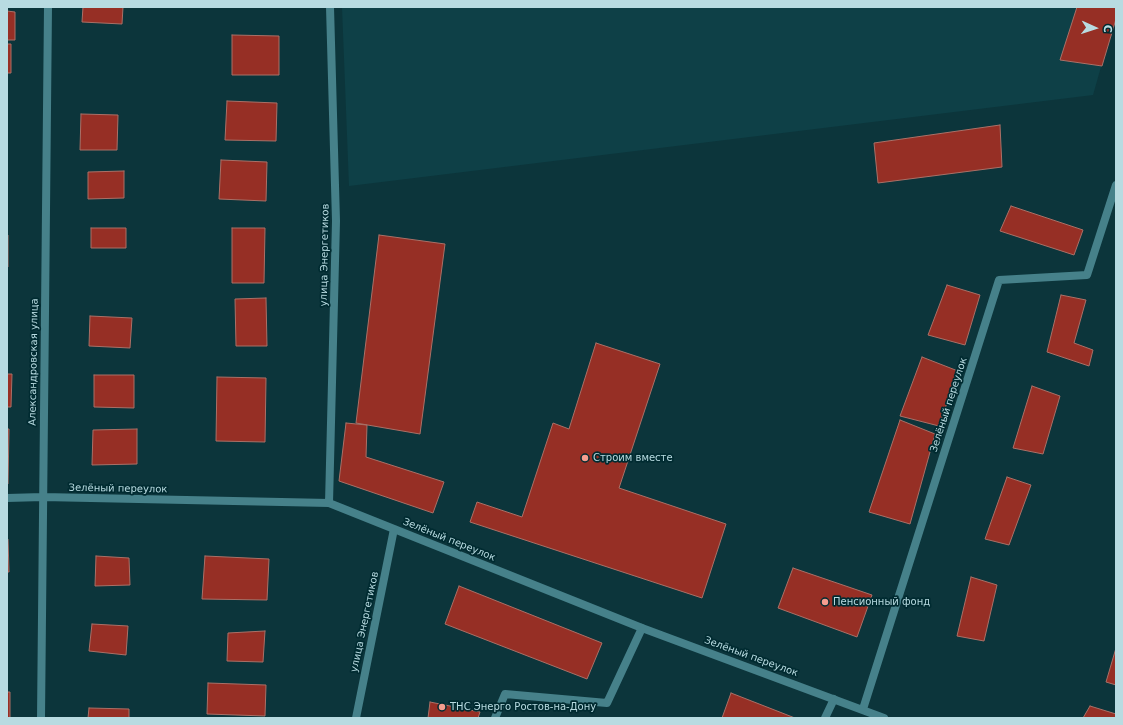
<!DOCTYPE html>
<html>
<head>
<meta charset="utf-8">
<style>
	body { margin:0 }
	#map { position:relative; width:1123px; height:725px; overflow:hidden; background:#0c353b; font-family:"DejaVu Sans",sans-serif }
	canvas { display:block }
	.frame { position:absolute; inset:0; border:8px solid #b8dbe1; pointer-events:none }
	.north { position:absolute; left:1075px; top:8px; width:40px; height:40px; -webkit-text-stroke:3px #002b31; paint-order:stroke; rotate:93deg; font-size:11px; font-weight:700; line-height:16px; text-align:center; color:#b8dbe1 }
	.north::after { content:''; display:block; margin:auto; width:14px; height:18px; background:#b8dbe1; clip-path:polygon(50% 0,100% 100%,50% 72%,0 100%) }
</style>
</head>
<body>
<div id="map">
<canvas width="1123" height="725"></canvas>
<div class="frame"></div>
<div class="north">С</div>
</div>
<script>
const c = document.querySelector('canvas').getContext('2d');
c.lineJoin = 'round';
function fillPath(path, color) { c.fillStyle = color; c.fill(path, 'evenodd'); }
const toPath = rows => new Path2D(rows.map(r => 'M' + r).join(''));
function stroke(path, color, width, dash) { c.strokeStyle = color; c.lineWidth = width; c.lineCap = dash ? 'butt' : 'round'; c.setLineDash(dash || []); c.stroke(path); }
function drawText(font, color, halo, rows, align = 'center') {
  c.font = font + ' "DejaVu Sans",sans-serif'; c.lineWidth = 3.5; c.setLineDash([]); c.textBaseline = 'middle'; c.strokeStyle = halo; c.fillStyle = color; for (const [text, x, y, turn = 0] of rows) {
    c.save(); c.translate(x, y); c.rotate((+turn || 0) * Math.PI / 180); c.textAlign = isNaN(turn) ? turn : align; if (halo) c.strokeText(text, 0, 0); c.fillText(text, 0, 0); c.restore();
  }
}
fillPath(toPath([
	[342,7,1116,7,1116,14,1093,95,349,186]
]), '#0e4047');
const building = toPath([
	[83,7,123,7,122,24,82,22,83,7],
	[1077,7,1116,7,1116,19,1102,66,1060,60,1077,7],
	[7,11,15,12,15,40,7,40,7,11],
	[232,35,279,36,279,75,232,75,232,35],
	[7,44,11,44,11,73,7,73,7,44],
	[227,101,277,103,276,141,225,140,227,101],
	[81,114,118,115,117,150,80,150,81,114],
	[1000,125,1002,167,878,183,874,143,1000,125],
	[221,160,267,162,266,201,219,199,221,160],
	[124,171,124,198,88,199,88,172,124,171],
	[1011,206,1083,230,1074,255,1000,231,1011,206],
	[91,228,126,228,126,248,91,248,91,228],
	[232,228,265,228,264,283,232,283,232,228],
	[7,235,8,235,8,267,7,267,7,235],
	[379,235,445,244,420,434,356,423,379,235],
	[947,285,980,295,965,345,928,335,947,285],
	[1061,295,1086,300,1074,343,1093,350,1089,366,1047,352,1061,295],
	[266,298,267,346,236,346,235,299,266,298],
	[90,316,132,318,130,348,89,346,90,316],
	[596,343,660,364,619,488,726,524,702,598,470,522,477,502,522,517,553,423,569,429,596,343],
	[922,357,958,371,939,426,900,416,922,357],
	[7,374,12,374,11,407,7,407,7,374],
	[94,375,134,375,134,408,94,407,94,375],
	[217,377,266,378,265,442,216,441,217,377],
	[1032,386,1060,396,1043,454,1013,448,1032,386],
	[900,420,935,434,910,524,869,512,900,420],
	[346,423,367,425,366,457,444,482,433,513,339,481,346,423],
	[7,429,9,429,8,484,7,484,7,429],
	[137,429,137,464,92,465,93,430,137,429],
	[1007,477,1031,485,1009,545,985,539,1007,477],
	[7,539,8,539,9,572,7,572,7,539],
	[96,556,129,558,130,585,95,586,96,556],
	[205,556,269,559,267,600,202,599,205,556],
	[793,568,872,595,857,637,778,608,793,568],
	[971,577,997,585,984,641,957,636,971,577],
	[459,586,602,643,587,679,445,624,459,586],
	[92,624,128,626,126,655,89,651,92,624],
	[265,631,263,662,227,661,228,633,265,631],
	[1116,648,1116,685,1106,682,1116,648],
	[208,683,266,685,265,716,207,714,208,683],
	[7,692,10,692,10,718,7,718,7,692],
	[731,693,795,718,722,718,731,693],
	[430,702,480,712,478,718,428,718,430,702],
	[1090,706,1116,714,1116,718,1083,718,1090,706],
	[89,708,129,709,129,718,88,718,89,708]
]);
fillPath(building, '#962f25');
stroke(building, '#aa7067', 1);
stroke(toPath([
	[495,718,505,694,607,703,642,628],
	[825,718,834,699]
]), '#46818a', 8);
stroke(toPath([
	[7,498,43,497,329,503,642,628,884,718],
	[329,503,336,221,330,7],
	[863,709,999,280,1087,275,1116,185],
	[41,718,48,7],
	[356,718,394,529]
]), '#46818a', 8);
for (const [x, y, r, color] of [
	[585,458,4,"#f59d8f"],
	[825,602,4,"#f59d8f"],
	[442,707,4,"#f59d8f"]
]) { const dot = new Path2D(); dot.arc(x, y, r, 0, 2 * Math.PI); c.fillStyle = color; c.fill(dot); stroke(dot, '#002b31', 1.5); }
drawText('10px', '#b8dbe1', '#002b31', [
	["улица Энергетиков",325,255,-89],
	["Александровская улица",34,362,-89],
	["Зелёный переулок",949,405,-72],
	["Зелёный переулок",118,489,1],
	["Зелёный переулок",449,540,22],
	["улица Энергетиков",365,622,-78],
	["Зелёный переулок",751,657,20]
]);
drawText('10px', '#b8dbe1', '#002b31', [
	["Строим вместе",593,458],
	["Пенсионный фонд",833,602],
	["ТНС Энерго Ростов-на-Дону",450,707]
], 'left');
</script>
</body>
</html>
